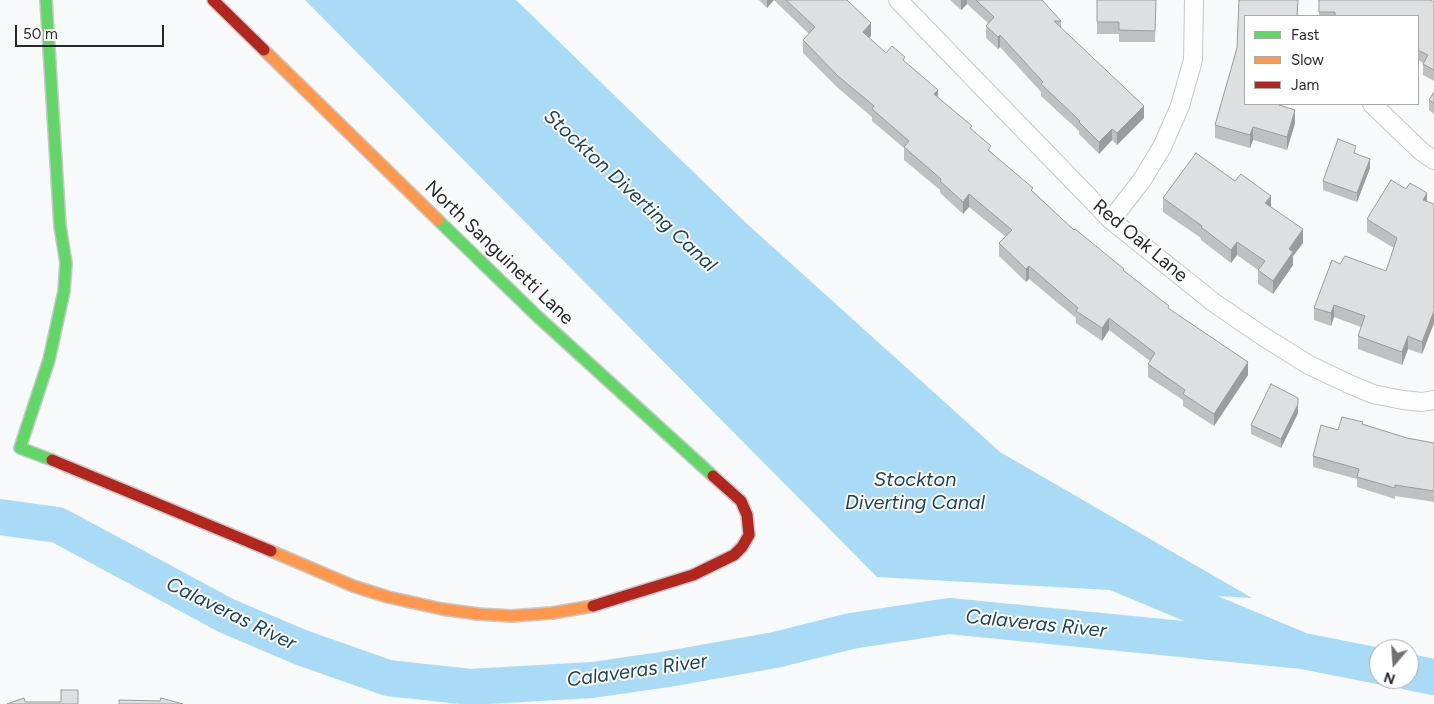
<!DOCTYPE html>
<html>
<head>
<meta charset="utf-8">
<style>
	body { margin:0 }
	#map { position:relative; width:1434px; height:704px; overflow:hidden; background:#f7f9fb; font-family:Figtree,sans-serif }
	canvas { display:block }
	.legend { position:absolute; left:1244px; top:15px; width:175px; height:90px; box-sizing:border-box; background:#fff; border:1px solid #a9a9a9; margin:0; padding:6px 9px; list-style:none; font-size:15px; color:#272829 }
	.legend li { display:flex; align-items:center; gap:10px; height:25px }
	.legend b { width:25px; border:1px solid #a9a9a9 }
	.north { position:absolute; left:1369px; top:639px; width:50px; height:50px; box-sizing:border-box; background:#fff; border:1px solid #a9a9a9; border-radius:50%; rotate:198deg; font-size:14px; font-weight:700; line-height:20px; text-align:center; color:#272829 }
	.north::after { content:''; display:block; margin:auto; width:18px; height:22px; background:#707172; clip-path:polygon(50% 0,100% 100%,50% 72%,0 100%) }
	.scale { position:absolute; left:15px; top:25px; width:149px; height:22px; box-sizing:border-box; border:2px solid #272829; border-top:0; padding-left:6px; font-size:15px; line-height:18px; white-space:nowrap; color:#272829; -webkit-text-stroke:4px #fff; paint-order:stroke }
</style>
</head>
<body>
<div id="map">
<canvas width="1434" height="704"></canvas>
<ul class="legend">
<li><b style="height:6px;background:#63d668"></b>Fast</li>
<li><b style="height:6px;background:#ff974d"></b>Slow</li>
<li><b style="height:6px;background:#b3261e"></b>Jam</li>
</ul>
<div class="north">N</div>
<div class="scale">50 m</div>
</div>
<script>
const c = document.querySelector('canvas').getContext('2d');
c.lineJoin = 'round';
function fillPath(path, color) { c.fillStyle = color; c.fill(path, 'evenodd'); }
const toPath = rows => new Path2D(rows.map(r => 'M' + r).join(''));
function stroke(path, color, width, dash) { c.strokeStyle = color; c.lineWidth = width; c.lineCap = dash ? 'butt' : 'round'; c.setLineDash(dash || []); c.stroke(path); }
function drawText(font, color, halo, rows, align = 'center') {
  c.font = font + ' Figtree,sans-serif'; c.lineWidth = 4; c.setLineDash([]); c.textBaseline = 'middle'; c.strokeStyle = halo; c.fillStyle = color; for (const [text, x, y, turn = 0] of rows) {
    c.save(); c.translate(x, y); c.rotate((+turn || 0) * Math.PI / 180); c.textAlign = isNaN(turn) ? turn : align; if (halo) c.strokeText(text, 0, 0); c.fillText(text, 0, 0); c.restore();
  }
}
fillPath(toPath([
	[305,0,516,0,746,223,1000,452,1252,598,877,577]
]), '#aadbf6');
stroke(toPath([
	[0,517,58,525,227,616,300,647,388,678,470,687,592,680,668,669,775,650,851,631,949,616,1303,651],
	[1118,574,1303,651,1379,666],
	[1409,672,1434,677]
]), '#aadbf6', 36);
const street = toPath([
	[898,0,1111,220,1213,302,1264,337,1309,365,1349,384,1373,394,1403,400,1422,402,1434,400],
	[1372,104,1422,152,1434,160],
	[1111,220,1142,180,1162,147,1180,106,1193,60,1194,0]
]);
const fast = toPath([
	[46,0,60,226,66,263,64,291,49,360,20,448,52,460],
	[438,220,537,316,713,476]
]);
const slow = toPath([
	[264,50,438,220],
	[271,551,353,586,388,597,442,609,478,614,511,616,552,613,593,606]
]);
const jam = toPath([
	[213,0,264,50],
	[52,460,271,551],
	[593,606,693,575,734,555,742,547,749,535,747,515,741,501,713,476]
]);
stroke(street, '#c6c8c9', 20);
stroke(fast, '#c6c8c9', 14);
stroke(slow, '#c6c8c9', 14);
stroke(jam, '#c6c8c9', 14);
stroke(street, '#fefefe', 18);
stroke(fast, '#63d668', 11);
stroke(slow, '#ff974d', 11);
stroke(jam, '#b3261e', 11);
fillPath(toPath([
	[759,0,847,0,871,36,869,38,886,53,905,62,938,97,972,129,991,152,1074,230,1124,271,1248,375,1214,426,1183,406,1183,400,1148,377,1148,364,1150,361,1109,330,1102,341,1076,323,1076,318,1029,279,1026,282,999,256,999,243,1006,237,969,207,963,214,940,193,940,190,904,160,904,148,872,121,872,117,838,88,803,53,803,40,809,34,774,0,767,8],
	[950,0,1042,0,1061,21,1061,28,1144,118,1117,145,1112,140,1099,154,1079,134,1079,131,1041,96,1041,92,1000,47,998,49,986,38,986,26,988,23,967,4,961,10],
	[1097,0,1156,0,1155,42,1119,42,1119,34,1097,34],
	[1239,0,1298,0,1298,16,1245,16,1245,104,1283,104,1282,106,1295,110,1295,123,1287,150,1253,140,1250,148,1215,138,1215,125,1237,48],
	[1319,0,1434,2,1434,81,1423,75,1423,63,1418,60,1418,16,1319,16],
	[1434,92,1434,114,1429,110,1429,100],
	[1356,154,1370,168,1357,202,1323,190,1323,181],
	[1163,198,1271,207,1303,243,1293,256,1293,265,1273,294,1258,284,1258,270,1237,255,1231,263,1201,240,1201,238,1163,212],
	[1427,202,1434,204,1434,323,1422,354,1408,349,1402,365,1358,349,1358,336,1361,327,1334,317,1331,326,1314,320,1314,308,1340,264,1386,271,1394,248,1367,232,1367,219],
	[1298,413,1281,448,1251,434,1251,425],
	[1363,424,1407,438,1434,443,1434,502,1395,496,1395,499,1357,487,1357,479,1313,467,1313,456,1338,430]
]), '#bfc0c2');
fillPath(toPath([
	[767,0,774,0,767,8],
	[961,0,967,0,967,4,961,10],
	[871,23,871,36,863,45,863,32],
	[1000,35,1000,47,998,49,998,37],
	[938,90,938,102,934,94],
	[1144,106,1144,118,1117,145,1117,133],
	[1295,110,1295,123,1287,150,1287,137],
	[1253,127,1253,140,1250,148,1250,135],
	[1112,129,1112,140,1099,154,1099,142],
	[1370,159,1370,168,1357,202,1357,193],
	[1427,193,1427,206,1423,200],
	[969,194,969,207,963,214,963,202],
	[1271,196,1271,209,1265,203],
	[1303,229,1303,243,1293,256,1293,265,1273,294,1273,281,1289,249],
	[1237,242,1237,255,1231,263,1231,250],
	[1029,266,1029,279,1026,282,1026,269],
	[1334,305,1334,317,1331,326,1331,313],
	[1434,311,1434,323,1422,354,1422,342],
	[1109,318,1109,330,1102,341,1102,328],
	[1408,336,1408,349,1402,365,1402,352],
	[1248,362,1248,375,1214,426,1214,414],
	[1298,404,1298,413,1281,448,1281,439]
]), '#9b9c9e');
const building = toPath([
	[786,0,847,0,871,23,863,32,886,53,892,46,905,57,903,60,938,90,934,94,972,126,970,128,991,146,988,150,1033,188,1031,190,1074,230,1075,229,1124,269,1123,270,1169,306,1168,308,1248,362,1214,414,1183,394,1185,390,1148,364,1155,353,1109,318,1102,328,1076,311,1078,308,1029,266,1026,269,999,243,1012,230,969,194,963,202,940,181,941,179,904,147,909,141,872,109,874,106,838,76,803,40,815,27,786,0],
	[976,0,1042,0,1061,21,1054,21,1144,106,1117,133,1112,129,1099,142,1079,122,1080,121,1041,84,1043,82,1000,35,998,37,986,26,994,17,976,0],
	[1097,0,1156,0,1155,31,1119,30,1119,22,1097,22,1097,0],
	[1239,0,1298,0,1297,16,1245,16,1245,104,1279,104,1279,105,1295,110,1287,137,1253,127,1250,135,1215,125,1237,48,1239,0],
	[1319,0,1431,0,1434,2,1434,70,1423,64,1428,55,1418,50,1418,16,1335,16,1335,12,1319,12,1319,0],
	[1434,92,1434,103,1429,100,1434,92],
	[1338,139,1356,146,1354,153,1370,159,1357,193,1323,181,1338,139],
	[1196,153,1235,181,1241,174,1271,196,1265,203,1303,229,1289,249,1293,252,1273,281,1258,270,1265,261,1237,242,1231,250,1201,227,1202,226,1163,198,1196,153],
	[1391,180,1406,189,1410,183,1427,193,1423,200,1434,204,1434,311,1422,342,1408,336,1402,352,1358,336,1365,316,1334,305,1331,313,1314,308,1332,260,1340,264,1345,256,1386,271,1397,238,1367,219,1391,180],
	[1271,384,1298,398,1298,404,1281,439,1251,425,1271,384],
	[1342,417,1363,422,1362,424,1407,438,1434,443,1434,491,1395,485,1395,488,1357,477,1359,469,1313,456,1321,425,1338,430,1342,417],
	[61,690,78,690,78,704,7,704,24,698,25,702,61,702,61,690],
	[161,698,183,704,119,704,119,700,160,701,161,698]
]);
fillPath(building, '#dedfe1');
stroke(building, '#9b9c9e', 1);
drawText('19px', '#272829', '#fff', [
	["Red Oak Lane",1140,241,40],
	["North Sanguinetti Lane",499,253,44]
]);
drawText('italic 20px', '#1b4256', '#fff', [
	["Stockton Diverting Canal",630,191,43],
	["Stockton",915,480],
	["Diverting Canal",915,503],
	["Calaveras River",231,614,26],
	["Calaveras River",1036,624,6],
	["Calaveras River",637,671,-8]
]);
</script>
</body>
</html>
